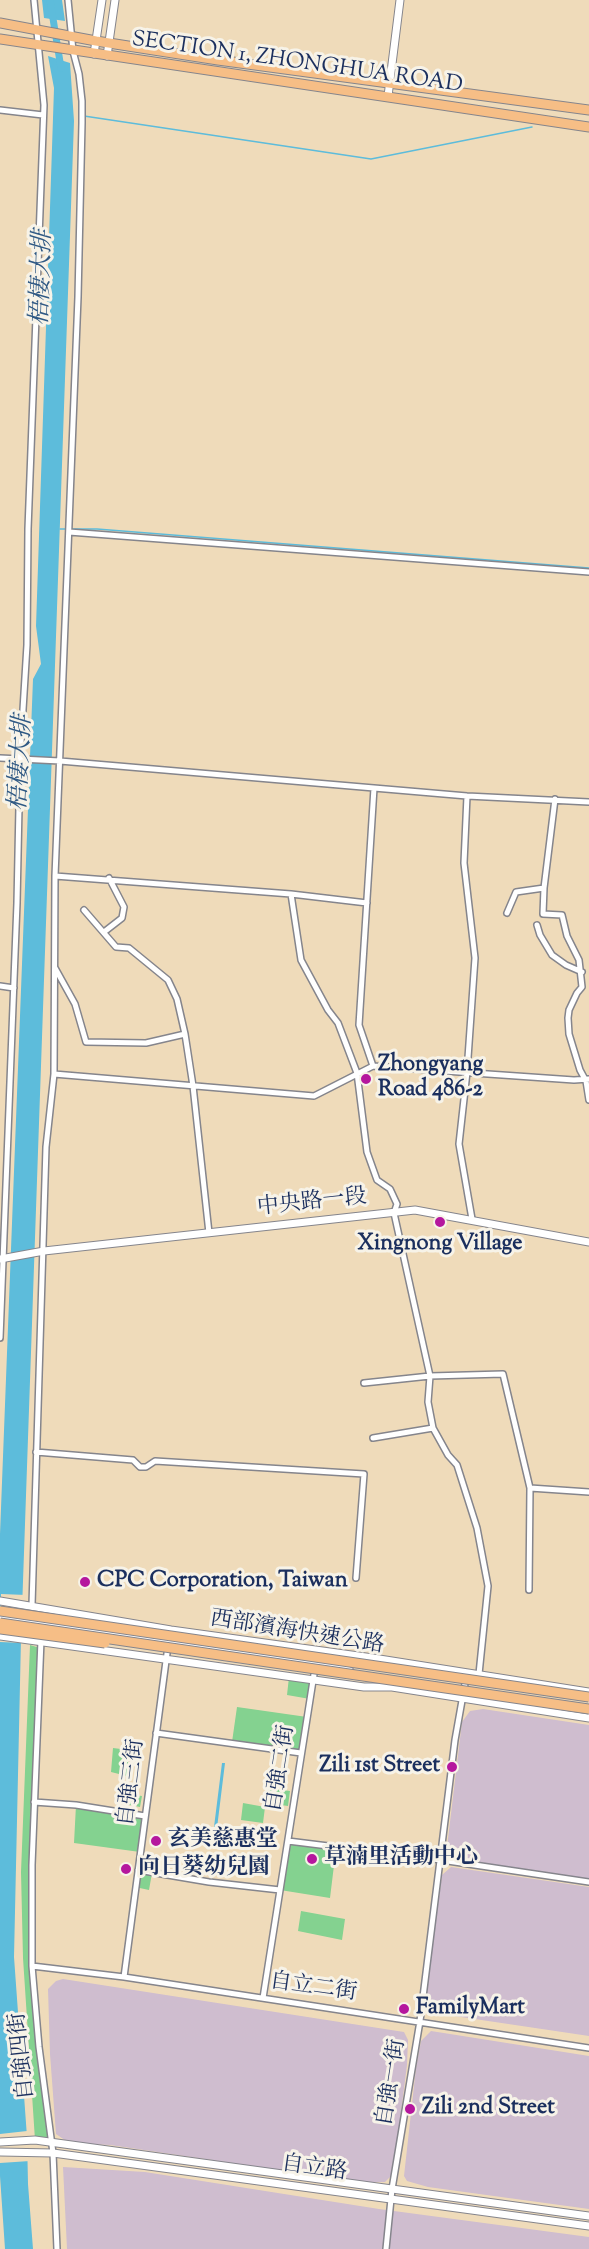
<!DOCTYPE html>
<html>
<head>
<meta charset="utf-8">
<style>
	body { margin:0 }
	canvas { display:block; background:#efdbba }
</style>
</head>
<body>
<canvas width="589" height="2249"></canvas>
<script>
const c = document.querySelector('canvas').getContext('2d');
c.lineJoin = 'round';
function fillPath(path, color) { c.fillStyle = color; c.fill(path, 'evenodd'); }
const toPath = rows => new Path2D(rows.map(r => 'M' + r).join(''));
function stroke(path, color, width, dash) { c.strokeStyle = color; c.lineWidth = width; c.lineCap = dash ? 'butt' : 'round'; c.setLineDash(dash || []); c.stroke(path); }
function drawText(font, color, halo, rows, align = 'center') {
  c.font = font + ' "Sorts Mill Goudy","Noto Serif TC",serif'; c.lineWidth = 6; c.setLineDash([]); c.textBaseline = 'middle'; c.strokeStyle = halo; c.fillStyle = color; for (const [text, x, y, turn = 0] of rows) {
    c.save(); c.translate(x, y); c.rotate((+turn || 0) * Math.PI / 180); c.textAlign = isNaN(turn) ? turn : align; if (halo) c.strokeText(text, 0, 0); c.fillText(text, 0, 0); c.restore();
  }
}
fillPath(toPath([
	[483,1709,589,1725,589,1880,458,1861,451,1855,447,1847,462,1722,470,1711],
	[451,1867,589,1887,589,2036,441,2014,429,2010,425,2003,442,1875],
	[63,1979,404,2032,408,2040,407,2065,393,2174,385,2182,361,2182,110,2145,69,2143,56,2134,50,2054,48,1989,56,1981],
	[431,2031,589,2056,589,2209,428,2187,407,2181,404,2176,416,2068,421,2041],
	[63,2167,145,2172,379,2209,589,2237,589,2249,67,2249]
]), '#cfbdcf');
fillPath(toPath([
	[30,1645,40,1648,32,1809,32,1956,48,2137,35,2140,23,1958,21,1872],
	[289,1677,313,1680,310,1699,287,1695],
	[237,1707,307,1717,301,1753,232,1742],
	[113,1748,129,1750,127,1776,111,1772],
	[268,1788,290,1791,288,1806,267,1803],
	[127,1794,142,1796,140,1807,125,1804],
	[243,1803,265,1807,263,1823,241,1820],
	[76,1805,145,1816,140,1852,74,1843],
	[288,1841,336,1849,330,1898,280,1890],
	[138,1870,152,1873,149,1890,135,1887],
	[301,1911,345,1919,342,1940,298,1931]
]), '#84d290');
fillPath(toPath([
	[42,0,62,0,65,21,44,18],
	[48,56,70,63,74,121,21,1638,14,1957,27,2137,28,2184,33,2249,5,2249,0,2176,0,1534,33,679,41,664,36,626,54,88],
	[222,1763,225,1763,217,1828,214,1827]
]), '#5dbcdb');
fillPath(toPath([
	[1,1594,26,1595,24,1643,0,1642],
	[27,2131,30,2161,0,2163,0,2134]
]), '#efdbba');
stroke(toPath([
	[84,116,371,159,532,127],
	[60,529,97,529,589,568]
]), '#5dbcdb', 1.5);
stroke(toPath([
	[50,0,61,68]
]), '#5dbcdb', 7);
const minor = toPath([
	[0,110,43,115],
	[69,532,589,572],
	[0,758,60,761,467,796,589,802],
	[467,796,464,863,475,958,467,1072,459,1144,472,1219],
	[555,799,544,888,543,914,562,915,567,936,579,960,582,987,577,993,569,1010,568,1018,569,1034,580,1070,586,1081,589,1100],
	[55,876,291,894,367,903],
	[291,894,301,960,328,1010,338,1023,357,1073,367,1152,377,1180,390,1189,397,1204,394,1213,430,1376,428,1402,433,1428,448,1455,457,1465,477,1528,488,1586,479,1674],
	[84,910,116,947,129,948,168,980,177,999,185,1034,193,1086,209,1233],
	[507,913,516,892,544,888],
	[537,925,540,935,552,955,566,965,582,972],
	[104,932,122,918,124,907,109,878],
	[55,968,75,1004,86,1042,146,1043,185,1034],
	[0,986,14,988],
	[373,1066,359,1025,374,788],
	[54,1074,314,1096,373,1066,574,1080,589,1079],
	[0,1338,17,903,20,758,27,645,28,529,44,105,34,0],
	[364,1383,430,1376,503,1374,530,1488,529,1590],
	[373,1438,433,1428],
	[36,1452,133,1460,140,1467,146,1467,155,1461,364,1474,356,1578],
	[530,1488,589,1492],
	[32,1605,46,1147,54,1074,55,876,78,297,82,123,82,101,79,74,73,51,68,0],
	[41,1640,32,1865,32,1966,39,2047,53,2153,57,2249],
	[156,1733,301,1753],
	[34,1802,76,1805,145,1816],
	[288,1841,441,1860,589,1882],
	[138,1870,209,1882,280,1890],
	[32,1966,124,1977,589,2048],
	[124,1977,168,1646],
	[263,1998,315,1668],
	[386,2249,392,2189,420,2021,455,1740,466,1678]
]);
const tertiary = toPath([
	[94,54,102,0],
	[107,56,115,0],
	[388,96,400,0],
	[0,1259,44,1251,415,1210,589,1242],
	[0,1601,171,1630,373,1658,589,1692],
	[0,1616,316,1663,337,1666,350,1671],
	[0,1636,364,1687,392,1687,589,1718],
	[0,2142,35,2140,589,2216],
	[0,2152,53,2153,589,2226]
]);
const primary = toPath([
	[0,23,96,41,218,60,589,110],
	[0,39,589,127]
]);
stroke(minor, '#85858c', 8);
stroke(tertiary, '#85858c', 9);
stroke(primary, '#85858c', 11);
stroke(minor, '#fff', 5);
stroke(tertiary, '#fff', 7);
stroke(primary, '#f6be86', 9);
const trunkBridge = toPath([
	[0,1611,589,1697],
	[0,1623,589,1709],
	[0,1629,105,1643]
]);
stroke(trunkBridge, '#85858c', 11, []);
stroke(trunkBridge, '#f6be86', 9);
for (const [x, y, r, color] of [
	[366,1079,6,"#b5179e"],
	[440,1222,6,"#b5179e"],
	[85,1582,6,"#b5179e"],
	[452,1767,6,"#b5179e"],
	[156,1841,6,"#b5179e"],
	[312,1859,6,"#b5179e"],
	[126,1869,6,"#b5179e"],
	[404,2009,6,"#b5179e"],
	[410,2109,6,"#b5179e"]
]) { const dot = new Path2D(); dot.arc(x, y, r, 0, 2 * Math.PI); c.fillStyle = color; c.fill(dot); stroke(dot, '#f7f3e8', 2); }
drawText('22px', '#1b2f5e', '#f7f3e8', [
	["SECTION 1, ZHONGHUA ROAD",297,64,8],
	["中央路一段",312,1204,-6],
	["西部濱海快速公路",297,1634,9],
	["自強二街",282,1769,-81],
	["自強三街",133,1783,-83],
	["自立二街",313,1989,8],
	["自強四街",24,2056,-96],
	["自強一街",393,2083,-81],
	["自立路",314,2170,8]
]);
drawText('bold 22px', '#1b2f5e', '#f7f3e8', [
	["Zhongyang",378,1066],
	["Road 486-2",378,1091],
	["Xingnong Village",440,1245,"center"],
	["CPC Corporation, Taiwan",97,1582],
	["Zili 1st Street",440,1767,"right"],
	["玄美慈惠堂",168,1841],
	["草湳里活動中心",324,1859],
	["向日葵幼兒園",138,1869],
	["FamilyMart",416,2009],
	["Zili 2nd Street",422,2109]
], 'left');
drawText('italic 24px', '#2f5984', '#f7f3e8', [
	["梧棲大排",44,278,-88],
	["梧棲大排",23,763,-87]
]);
</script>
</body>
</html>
